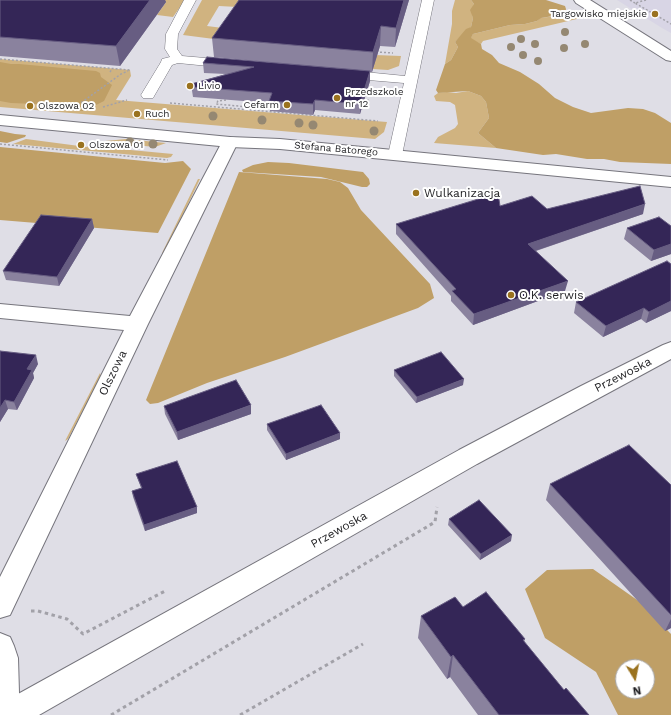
<!DOCTYPE html>
<html>
<head>
<meta charset="utf-8">
<style>
	body { margin:0 }
	#map { position:relative; width:671px; height:715px; overflow:hidden; background:#dfdee6; font-family:"Work Sans",sans-serif }
	canvas { display:block }
	.north { position:absolute; left:615px; top:659px; width:40px; height:40px; box-sizing:border-box; background:#fff; border:1px solid #a5a5a7; border-radius:50%; rotate:170deg; font-size:11px; font-weight:700; line-height:16px; text-align:center; color:#1f1f22 }
	.north::after { content:''; display:block; margin:auto; width:14px; height:18px; background:#9a721e; clip-path:polygon(50% 0,100% 100%,50% 72%,0 100%) }
</style>
</head>
<body>
<div id="map">
<canvas width="671" height="715"></canvas>
<div class="north">N</div>
</div>
<script>
const c = document.querySelector('canvas').getContext('2d');
c.lineJoin = 'round';
function fillPath(path, color) { c.fillStyle = color; c.fill(path, 'evenodd'); }
const toPath = rows => new Path2D(rows.map(r => 'M' + r).join(''));
function stroke(path, color, width, dash) { c.strokeStyle = color; c.lineWidth = width; c.lineCap = dash ? 'butt' : 'round'; c.setLineDash(dash || []); c.stroke(path); }
function drawText(font, color, halo, rows, align = 'center') {
  c.font = font + ' "Work Sans",sans-serif'; c.lineWidth = 4; c.setLineDash([]); c.textBaseline = 'middle'; c.strokeStyle = halo; c.fillStyle = color; for (const [text, x, y, turn = 0] of rows) {
    c.save(); c.translate(x, y); c.rotate((+turn || 0) * Math.PI / 180); c.textAlign = isNaN(turn) ? turn : align; if (halo) c.strokeText(text, 0, 0); c.fillText(text, 0, 0); c.restore();
  }
}
fillPath(toPath([
	[617,0,671,0,671,33,662,28]
]), '#d8d5e5');
fillPath(toPath([
	[134,0,185,0,173,17,157,15,166,2],
	[202,0,263,0,256,8,219,6,207,26,223,28,214,39,183,35],
	[455,0,471,0,474,4,472,13,473,18,471,27,455,42,458,47,451,60,445,64,452,24,452,11],
	[565,13,576,18,581,18,483,41,481,44,470,39,473,34,510,25,525,24,537,21,540,18,556,16],
	[375,55,401,56,399,66,388,70,372,69],
	[0,59,130,70,131,76,116,100,387,122,384,132,375,139,0,107],
	[468,91,481,96,486,102,489,118,478,133,496,148,434,143,438,137,455,128,458,124,455,105,450,102,436,101,434,96,438,93,447,92,456,93],
	[26,139,87,147,88,146,173,154,171,157,167,158,13,144],
	[126,139,166,143,155,147,104,142,105,141],
	[198,179,200,179,165,252,162,253],
	[100,373,101,376,68,439,65,441]
]), '#d0b380');
fillPath(toPath([
	[471,0,546,0,565,6,566,9,565,14,541,18,537,21,525,24,510,25,473,34,471,38,481,44,482,49,492,55,499,63,520,72,539,84,555,98,573,107,591,113,628,108,643,109,655,113,671,123,671,164,620,162,604,159,587,159,556,154,543,155,496,148,478,133,489,118,486,102,481,96,468,91,438,93,436,90,445,64,451,60,458,47,455,42,466,29,471,27,473,18,470,10,474,4],
	[0,62,11,64,19,64,96,71,100,73,101,77,112,85,104,101,84,111,68,111,37,104,11,103,0,101],
	[0,131,15,134,26,135,25,137,7,143,0,142],
	[0,147,165,163,183,161,191,169,158,233,0,220],
	[268,162,289,163,363,172,369,179,370,184,367,187,362,187,321,177,243,172,242,170,253,165],
	[239,172,327,179,340,182,348,188,361,210,430,284,434,298,418,308,285,357,207,383,158,403,150,404,146,400],
	[593,569,640,602,671,634,671,715,618,715,596,672,545,638,525,589,547,570],
	[623,667,647,667,647,691,623,691]
]), '#bf9f66');
const service = toPath([
	[184,0,196,0,178,34,177,49,182,56,229,60,234,61,235,64,234,67,229,68,178,63,172,65,153,98,143,98,141,95,161,62,162,59,170,57,165,49,166,34,184,0],
	[422,0,434,0,402,155,400,158,395,159,390,158,388,155,404,83,344,78,339,77,337,74,339,71,344,70,405,76,422,0]
]);
const minor = toPath([
	[574,0,590,0,671,51,671,61,666,60,576,3,574,0],
	[230,137,236,138,238,142,148,324,10,615,0,618,0,577,124,330,0,318,0,304,130,316,222,142,224,138,230,137],
	[0,633,10,637,14,646,18,658,19,693,26,715,0,715,0,633]
]);
const tertiary = toPath([
	[0,115,230,137,280,139,671,177,671,187,280,149,230,147,0,125,0,115],
	[671,342,671,359,477,464,39,715,0,715,0,704,459,450,581,386,663,345,671,342]
]);
stroke(service, '#76757d', 1);
stroke(minor, '#76757d', 2);
stroke(tertiary, '#76757d', 2);
stroke(toPath([
	[630,0,635,3],
	[646,0,635,3,671,24],
	[376,52,393,53],
	[0,59,130,70],
	[110,72,112,69],
	[226,100,218,101,216,104,249,107,247,110],
	[170,103,378,121],
	[78,105,121,74,128,71],
	[103,107,127,100],
	[362,109,366,99,368,100,365,109],
	[0,144,168,160]
]), '#a2a1a8', 1.5, [2, 2]);
stroke(toPath([
	[31,611,38,611,67,619,83,634,167,590],
	[111,715,435,522,437,507],
	[240,715,363,644]
]), '#a2a1a8', 3, [3.5, 3.5]);
fillPath(service, '#fff');
fillPath(minor, '#fff');
fillPath(tertiary, '#fff');
c.fillStyle = '#958872';
for (const [x, y, r] of [
	[565,32,4],
	[521,39,4],
	[535,44,4],
	[585,44,4],
	[511,47,4],
	[564,48,4],
	[523,55,4],
	[538,61,4],
	[213,116,4.5],
	[262,120,4.5],
	[299,123,4.5],
	[313,125,4.5],
	[374,131,4.5],
	[130,142,4.5],
	[153,144,4.5]
]) { c.beginPath(); c.arc(x, y, r, 0, 2 * Math.PI); c.fill(); }
fillPath(toPath([
	[0,0,165,0,166,2,120,66,0,56],
	[409,0,395,47,380,46,372,72,214,57,212,38],
	[203,63,370,71,370,81,360,114,315,110,313,115,270,111,269,103,193,97,191,84,226,74,204,73],
	[500,206,547,209,643,214,536,251,565,291,473,325,451,301,451,296,396,234,396,224],
	[92,219,94,228,59,286,6,280,3,271],
	[671,226,671,254,651,261,624,239,627,228],
	[671,264,671,311,646,323,641,319,603,337,574,313,576,302],
	[0,351,38,364,33,373,34,378,17,410,8,409,0,422],
	[394,370,463,385,416,403,394,376],
	[164,406,251,414,178,440,165,414],
	[267,424,340,433,340,439,286,460,267,430],
	[136,474,197,513,145,531,133,497,132,491,141,488],
	[550,484,671,485,671,628,665,631,546,500],
	[449,519,511,541,480,560,448,525],
	[463,607,525,639,524,642,564,690,589,715,478,715,450,677,447,679,418,638,421,616]
]), '#8a829e');
fillPath(toPath([
	[150,0,165,0,166,2,120,66,116,46],
	[404,0,409,0,395,47,396,28],
	[381,26,380,46,372,72,373,52],
	[370,71,370,81,360,114,360,104],
	[315,100,315,110,313,115,313,104],
	[645,204,643,214,526,254,528,244],
	[92,219,94,228,59,286,57,277],
	[671,244,671,254,651,261,654,250],
	[568,281,565,291,473,325,474,314],
	[671,301,671,311,646,323,649,312],
	[644,308,641,319,603,337,606,326],
	[36,355,38,364,33,373,34,378,17,410,14,402,27,369],
	[464,379,463,385,416,403,417,397],
	[5,400,8,409,0,422,0,408],
	[251,405,251,414,178,440,177,432],
	[340,433,340,439,286,460,286,454],
	[197,507,197,513,145,531,144,525],
	[512,535,511,541,480,560,481,554],
	[671,619,671,628,665,631],
	[453,655,450,677,447,679,451,657]
]), '#675d82');
const building = toPath([
	[0,0,150,0,116,46,0,37,0,0],
	[239,0,404,0,396,28,381,26,373,52,212,38,239,0],
	[207,57,370,71,360,104,315,100,313,104,269,101,272,93,192,87,191,84,254,67,203,63,207,57],
	[640,186,645,204,528,244,568,281,474,314,452,291,456,289,396,224,498,193,500,206,532,196,547,209,640,186],
	[41,215,92,219,57,277,3,271,41,215],
	[659,217,671,226,671,244,654,250,627,228,659,217],
	[667,261,671,264,671,301,649,312,644,308,606,326,576,302,667,261],
	[0,351,36,355,27,369,32,370,14,402,5,400,0,408,0,351],
	[441,352,464,379,417,397,394,370,441,352],
	[236,380,251,405,177,432,164,406,236,380],
	[321,405,340,433,286,454,267,424,321,405],
	[629,445,671,485,671,615,550,484,629,445],
	[177,461,197,507,144,525,132,491,142,488,136,474,177,461],
	[479,500,512,535,481,554,449,519,479,500],
	[486,592,525,639,523,640,564,690,566,688,589,715,499,715,453,655,451,657,421,616,455,597,463,607,486,592]
]);
fillPath(building, '#342657');
stroke(building, '#675d82', 1);
for (const [x, y, r, color] of [
	[655,14,4,"#9a721e"],
	[190,86,4,"#9a721e"],
	[337,98,4,"#9a721e"],
	[287,105,4,"#9a721e"],
	[30,106,4,"#9a721e"],
	[137,114,4,"#9a721e"],
	[81,145,4,"#9a721e"],
	[416,193,4,"#9a721e"],
	[511,295,4,"#9a721e"]
]) { const dot = new Path2D(); dot.arc(x, y, r, 0, 2 * Math.PI); c.fillStyle = color; c.fill(dot); stroke(dot, '#fff', 1.5); }
drawText('10px', '#1f1f22', '#fff', [
	["Targowisko miejskie",647,14,"right"],
	["Livio",198,86],
	["Przedszkole",345,92],
	["nr 12",345,104],
	["Cefarm",279,105,"right"],
	["Olszowa 02",38,106],
	["Ruch",145,114],
	["Olszowa 01",89,145]
], 'left');
drawText('10px', '#1f1f22', '#fff', [
	["Stefana Batorego",336,149,5]
]);
drawText('12px', '#1f1f22', '#fff', [
	["Wulkanizacja",424,193],
	["O.K. serwis",519,295]
], 'left');
drawText('12px', '#1f1f22', '#fff', [
	["Olszowa",113,373,-64],
	["Przewoska",623,375,-27],
	["Przewoska",339,530,-29]
]);
</script>
</body>
</html>
